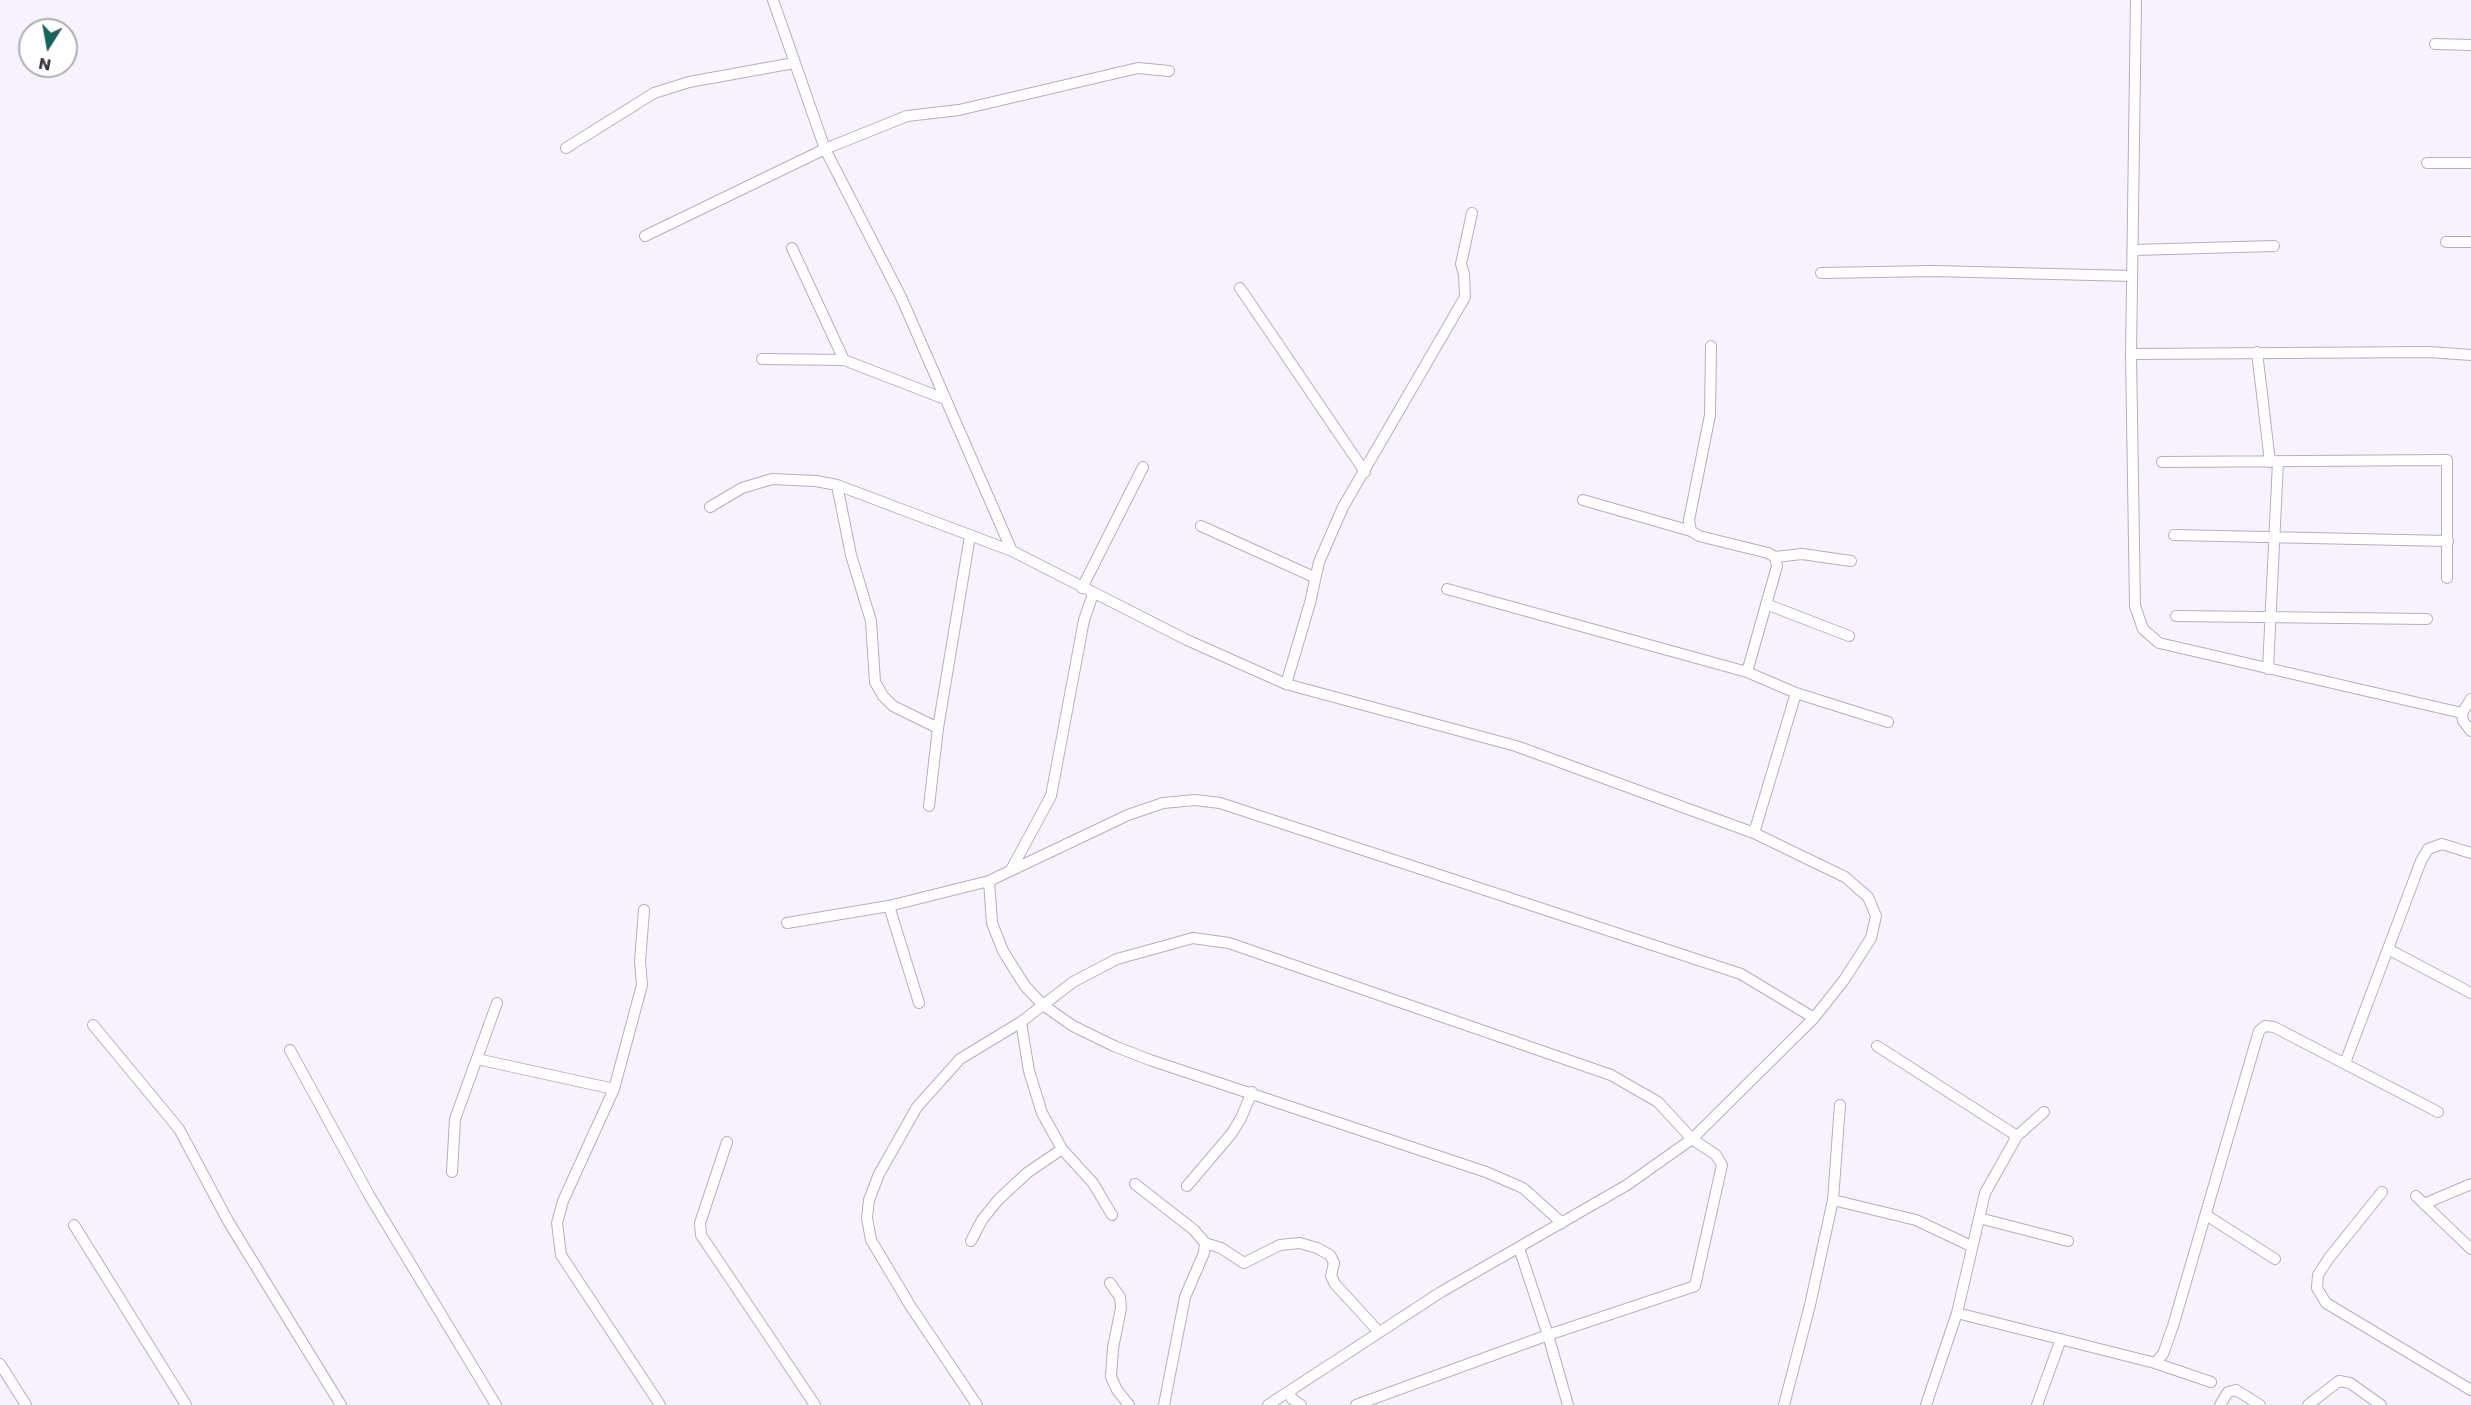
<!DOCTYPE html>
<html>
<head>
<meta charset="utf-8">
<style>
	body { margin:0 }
	#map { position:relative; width:2471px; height:1405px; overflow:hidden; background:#f8f2fe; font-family:Poppins,sans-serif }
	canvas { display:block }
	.north { position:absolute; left:18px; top:18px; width:60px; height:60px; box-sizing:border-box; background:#fff; border:2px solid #b1aeb3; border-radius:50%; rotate:191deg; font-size:16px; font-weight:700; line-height:24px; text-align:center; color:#3b3541 }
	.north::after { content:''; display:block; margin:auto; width:21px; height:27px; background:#16635e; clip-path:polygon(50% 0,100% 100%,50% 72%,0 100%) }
</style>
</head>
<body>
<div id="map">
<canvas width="2471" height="1405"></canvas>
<div class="north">N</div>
</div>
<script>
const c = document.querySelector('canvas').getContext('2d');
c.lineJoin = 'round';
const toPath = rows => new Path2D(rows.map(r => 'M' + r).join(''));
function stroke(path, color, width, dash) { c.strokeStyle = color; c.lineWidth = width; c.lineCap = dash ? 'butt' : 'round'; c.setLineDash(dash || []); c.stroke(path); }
const minor = toPath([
	[773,0,825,149,901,297,1012,551],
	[2136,0,2131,354,2135,606,2143,629,2159,643,2462,713],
	[2435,44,2471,45],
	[566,148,654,93,689,82,794,63],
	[2427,163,2471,163],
	[645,236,825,149,907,116,959,110,1138,68,1169,71],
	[2446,242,2471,242],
	[792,248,844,360],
	[2133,250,2274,246],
	[1821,273,1933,271,2132,276],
	[1240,288,1365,472],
	[1711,346,1710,415,1689,520,1691,531,1699,536,1768,553,1775,557,1777,566,1747,672],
	[2257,352,2270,462],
	[2131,354,2429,352,2471,355],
	[762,359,844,360,945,399],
	[2162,462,2447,460,2447,578],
	[837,485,851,555,871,621,875,682,883,696,893,706,938,728],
	[1583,500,1691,531],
	[710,507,742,488,772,479,816,481,837,485,1012,551,1187,640,1286,684,1516,746,1754,833,1845,877,1868,897,1876,916,1871,938,1844,980,1814,1018,1692,1139,1627,1185,1441,1292,1268,1405],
	[1201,526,1314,577],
	[2174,535,2448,541],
	[1775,557,1802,554,1851,561],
	[1082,588,1143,467],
	[1447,589,1747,672,1796,693,1888,722],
	[1766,604,1849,636],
	[2176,616,2427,619],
	[2268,669,2278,462],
	[1286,684,1310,603,1319,562,1343,507,1465,297,1464,274,1461,264,1472,213],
	[2471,699,2462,713,2463,721,2471,731],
	[929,806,938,728,970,536],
	[1754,833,1796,693],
	[1012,868,1051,796,1084,620,1093,594],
	[989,881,992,923,1003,951,1025,986,1043,1005,1073,1026,1114,1046,1150,1060,1486,1172,1523,1188,1562,1223],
	[889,906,919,1003],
	[644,910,640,962,642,985,614,1089,563,1201,557,1223,561,1255,660,1405],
	[787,923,889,906,989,881,1128,815,1163,803,1195,800,1220,803,1741,974,1814,1018],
	[2388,949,2471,993],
	[1021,1022,1029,1071,1042,1113,1062,1149,1093,1183,1112,1215],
	[93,1025,179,1129,228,1221,341,1405],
	[1877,1046,2017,1136],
	[290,1050,369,1195,496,1405],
	[477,1059,614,1089],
	[2345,1063,2421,861,2428,849,2442,844,2471,853],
	[727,1142,700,1223,701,1235,815,1405],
	[452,1172,455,1119,497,1003],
	[1135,1184,1194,1230,1205,1243,1204,1253,1185,1297,1164,1405],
	[1187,1186,1232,1133,1241,1118,1252,1092],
	[2382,1192,2329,1258,2318,1275,2317,1288,2326,1303,2471,1390],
	[2416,1196,2471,1249],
	[1833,1200,1916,1220,1971,1246],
	[2424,1204,2471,1184],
	[2206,1215,2275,1259],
	[1979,1218,2068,1241],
	[74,1225,186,1405],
	[971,1241,982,1220,998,1200,1027,1173,1062,1149],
	[1205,1243,1221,1248,1244,1263,1280,1245,1300,1243,1317,1248,1330,1255,1334,1263,1331,1276,1335,1284,1379,1332],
	[1519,1248,1548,1335,1568,1405],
	[1110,1283,1120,1297,1121,1308,1113,1348,1111,1377,1117,1390,1129,1405],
	[1957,1313,2155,1363,2163,1354,2173,1326,2259,1031,2265,1026,2274,1027,2438,1112],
	[2155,1363,2211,1382],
	[0,1364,26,1405],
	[1289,1392,1292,1399,1301,1405],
	[977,1405,911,1307,871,1240,867,1218,869,1200,879,1174,917,1107,960,1059,1021,1022,1073,982,1117,959,1193,938,1229,943,1611,1075,1658,1102,1692,1139,1716,1155,1722,1165,1695,1286,1548,1335,1356,1405],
	[1784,1405,1810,1305,1833,1200,1840,1105],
	[1926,1405,1957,1313,1985,1193,2017,1136,2044,1112],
	[2037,1405,2061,1339],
	[2220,1405,2228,1392,2236,1390,2260,1405],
	[2308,1405,2339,1381,2350,1383,2381,1405]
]);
stroke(minor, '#b9aac8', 12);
stroke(minor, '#fff', 10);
</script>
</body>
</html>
